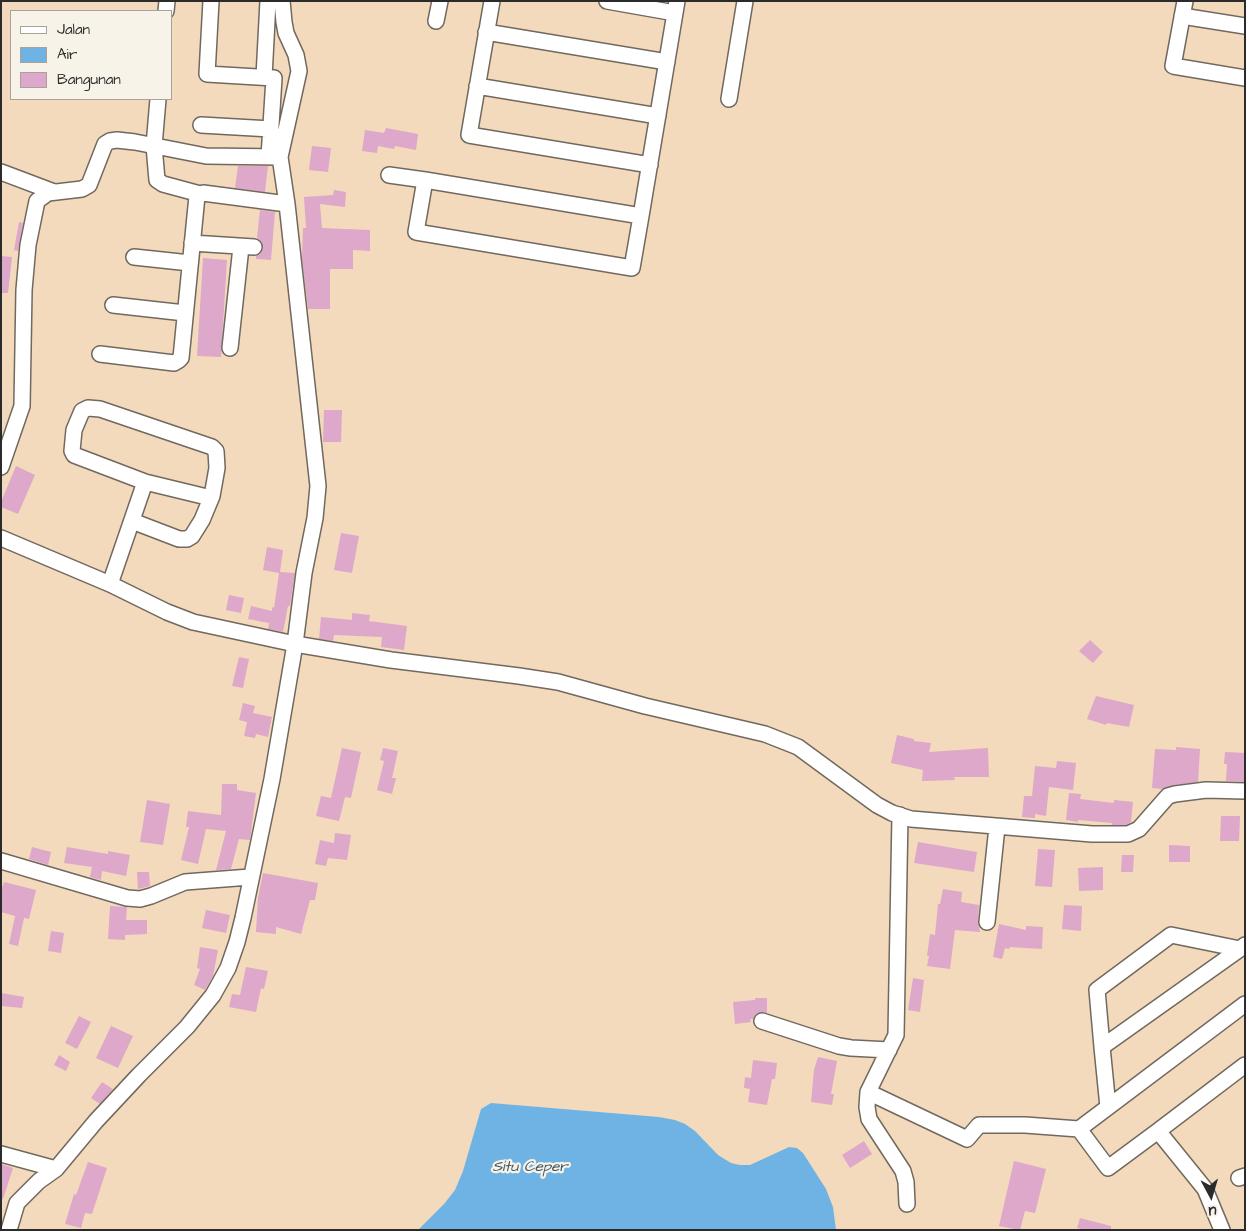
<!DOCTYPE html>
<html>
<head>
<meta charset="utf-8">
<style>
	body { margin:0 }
	#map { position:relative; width:1246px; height:1231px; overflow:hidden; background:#f3dabd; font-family:"Architects Daughter",sans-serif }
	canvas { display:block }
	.frame { position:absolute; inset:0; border:2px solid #2b2b2b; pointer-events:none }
	.legend { position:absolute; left:10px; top:10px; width:162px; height:90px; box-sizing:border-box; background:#f7f3e8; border:1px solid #a5a39c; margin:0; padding:6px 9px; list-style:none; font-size:15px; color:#2b2b2b }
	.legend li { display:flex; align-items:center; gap:10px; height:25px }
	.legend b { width:25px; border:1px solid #a5a39c }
	.north { position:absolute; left:1186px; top:1171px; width:50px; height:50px; -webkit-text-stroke:4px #f7f3e8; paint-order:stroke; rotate:174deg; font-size:14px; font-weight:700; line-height:20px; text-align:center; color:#2b2b2b }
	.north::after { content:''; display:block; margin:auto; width:18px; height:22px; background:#2b2b2b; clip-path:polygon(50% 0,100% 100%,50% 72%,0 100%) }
</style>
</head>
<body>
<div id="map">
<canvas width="1246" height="1231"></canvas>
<div class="frame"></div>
<ul class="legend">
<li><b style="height:6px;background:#fff"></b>Jalan</li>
<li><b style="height:14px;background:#6fb3e5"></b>Air</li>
<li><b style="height:14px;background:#dda8c9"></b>Bangunan</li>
</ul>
<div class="north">U</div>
</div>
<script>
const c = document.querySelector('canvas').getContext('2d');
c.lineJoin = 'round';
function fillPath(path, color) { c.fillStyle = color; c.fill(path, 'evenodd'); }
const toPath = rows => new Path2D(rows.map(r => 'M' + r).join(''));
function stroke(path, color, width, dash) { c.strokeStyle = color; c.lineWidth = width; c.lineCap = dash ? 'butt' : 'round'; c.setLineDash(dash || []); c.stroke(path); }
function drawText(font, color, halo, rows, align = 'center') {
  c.font = font + ' "Architects Daughter",sans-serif'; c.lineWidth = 4.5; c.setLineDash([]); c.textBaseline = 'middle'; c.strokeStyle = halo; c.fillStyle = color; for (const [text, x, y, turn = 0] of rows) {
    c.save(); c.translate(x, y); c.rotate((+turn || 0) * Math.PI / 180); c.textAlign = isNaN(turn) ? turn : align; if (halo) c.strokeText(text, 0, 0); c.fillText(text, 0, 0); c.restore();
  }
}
fillPath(toPath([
	[491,1103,659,1117,675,1120,685,1124,695,1131,718,1155,731,1163,740,1165,750,1165,789,1147,797,1148,803,1153,826,1189,833,1207,836,1230,418,1230,444,1204,455,1190,463,1171,481,1109]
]), '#6fb3e5');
fillPath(toPath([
	[386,128,418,134,416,150,395,146,394,149,378,146,377,153,362,151,365,130,384,133],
	[312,146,331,148,328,172,309,170],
	[238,166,268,166,265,192,235,188],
	[334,190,346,192,345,207,320,204,322,228,370,230,370,251,353,250,353,269,330,269,330,309,308,309,302,259,303,228,306,228,304,197,333,195],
	[260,210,275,212,271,260,256,259,256,256,261,253,263,248,262,242,257,238],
	[19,222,23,223,18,251,14,250],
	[1,256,12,257,8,293,1,293],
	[203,258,227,260,221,357,197,356],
	[324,410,342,410,341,442,323,442],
	[16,466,35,475,18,514,1,507,1,502],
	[341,533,359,536,352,573,334,570],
	[267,547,283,550,280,572,295,573,290,606,288,606,283,632,268,629,269,623,248,619,251,606,272,611,272,607,274,608,279,573,263,570],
	[229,595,244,598,241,613,226,610],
	[352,613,370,615,369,621,407,626,404,650,381,647,382,637,334,635,333,641,319,639,321,617,352,620],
	[1090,640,1103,652,1093,663,1079,651],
	[239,657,249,659,243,688,232,686],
	[1096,696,1134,705,1129,727,1107,723,1106,725,1087,719],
	[243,703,255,706,253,713,272,717,268,737,256,734,255,738,244,736,247,722,239,720],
	[897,735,914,739,914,741,931,743,929,752,988,748,989,777,954,777,955,780,922,781,923,770,891,763],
	[1176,747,1200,749,1198,782,1174,785,1163,789,1152,788,1155,749,1176,750],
	[342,748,361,752,351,798,345,797,339,821,316,816,321,796,331,798],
	[383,748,398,751,392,778,396,778,392,794,377,790,384,761,380,760],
	[1225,752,1245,753,1245,782,1226,781,1227,764,1224,764],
	[1057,761,1076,763,1073,790,1049,787,1046,816,1035,814,1035,818,1022,817,1024,796,1032,796,1035,766,1056,768],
	[222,784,237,784,237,790,256,793,250,840,239,839,231,869,216,870,226,831,206,829,198,864,181,860,189,827,186,827,188,811,221,815],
	[1069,793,1081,794,1080,799,1114,803,1114,800,1133,802,1131,822,1126,825,1112,825,1112,823,1078,820,1078,822,1066,820],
	[147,800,170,804,163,845,140,842],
	[1221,816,1240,816,1239,841,1220,841],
	[335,833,351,835,347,860,328,858,326,866,315,864,320,840,334,843],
	[918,842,977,852,974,872,914,863],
	[1169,845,1190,846,1190,862,1169,862],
	[32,847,51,852,48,865,29,859],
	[67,847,108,854,108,851,130,855,126,876,102,871,101,880,90,877,92,867,64,863],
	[1038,849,1055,850,1052,887,1035,886],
	[1122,855,1134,855,1133,872,1121,872],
	[1103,867,1103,890,1079,891,1078,868],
	[137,872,149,872,150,886,138,889],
	[263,873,318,883,315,900,310,900,301,934,276,927,276,934,256,932,258,898],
	[4,882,36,890,29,919,24,918,18,946,9,944,15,916,1,912,1,891],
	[943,889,962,892,961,902,979,905,978,921,980,932,955,930,950,969,927,966,929,956,927,956,930,934,935,935,938,904,940,904],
	[1064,905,1082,906,1081,931,1062,929],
	[110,906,127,907,126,920,147,920,147,934,125,935,125,940,108,939],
	[206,910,230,915,226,933,202,928],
	[999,924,1026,930,1026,926,1043,927,1042,949,1010,947,1009,949,1005,948,1002,959,993,957],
	[51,931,64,933,61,953,48,951],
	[200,947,218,950,213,976,205,990,194,985,200,969,197,968],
	[246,967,268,971,264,989,261,988,256,1012,229,1007,232,994,240,995],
	[913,978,924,980,920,1012,908,1010],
	[1,993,24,997,22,1008,1,1006],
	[755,998,767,998,767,1013,761,1012,756,1014,753,1019,750,1019,751,1022,735,1024,733,1002,755,1000],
	[79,1016,91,1022,77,1049,65,1043],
	[111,1026,133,1036,118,1068,96,1058],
	[59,1055,70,1062,66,1071,54,1065],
	[818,1057,837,1061,831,1094,834,1094,832,1105,811,1102,814,1070],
	[753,1060,777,1063,775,1079,772,1079,767,1105,748,1102,750,1089,744,1088,745,1077,751,1078],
	[102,1082,113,1089,100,1104,91,1098],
	[864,1141,872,1154,850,1168,842,1155],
	[1014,1161,1046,1169,1035,1213,1025,1211,1020,1230,999,1226],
	[88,1162,107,1168,92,1214,85,1213,81,1228,65,1224,74,1194,76,1195],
	[1,1164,13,1168,3,1199,1,1199],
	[1080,1218,1111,1226,1111,1230,1086,1230,1077,1228]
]), '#dda8c9');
const street = toPath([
	[211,1,207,74,274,78,269,157],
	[492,1,469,135,650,165],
	[607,1,675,13],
	[1185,1,1173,66,1245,78],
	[166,11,167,1],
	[1182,16,1245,26],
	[436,21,440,1],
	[486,32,667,62],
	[264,77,268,1],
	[477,86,658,116],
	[158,99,154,146,157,180,163,184,200,194],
	[729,99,745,1],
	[201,125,271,129],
	[1,172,54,192],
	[389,175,425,180],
	[641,216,425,180,416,232,632,268,641,216,677,1],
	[192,243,254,247],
	[134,257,190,263],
	[113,305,185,313],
	[230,348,241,247],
	[100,354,174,363,179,360,181,358,197,196,200,194,203,193,287,204],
	[1,467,22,406,24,290,28,245,37,201,48,193,82,189,89,185,105,144,110,141,117,140,135,142,206,156,280,157],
	[132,521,179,539,187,539,192,536,202,520,212,496,217,468,216,451,212,447,100,409,88,408,82,411,74,430,72,451,74,455,145,482,211,498],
	[1,538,110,584,167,612,193,622,295,644,391,660,519,676,558,682,645,706,765,734,798,747,877,805,892,813,911,819,1092,834,1128,834,1139,829,1168,796,1175,794,1206,790,1245,791],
	[110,584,145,482],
	[900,815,896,1035,868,1092,867,1107,869,1119,903,1171,906,1182,907,1204],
	[1,861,127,898,140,899,151,896,185,882,250,877],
	[987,922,997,827],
	[1240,949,1171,935,1097,990,1102,1047,1240,949,1245,945],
	[762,1021,839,1046,851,1048,889,1050],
	[1102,1047,1108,1107],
	[868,1092,967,1139,979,1125,1025,1125,1079,1129],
	[1158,1131,1245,1065],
	[1,1154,56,1169],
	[1239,1178,1245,1176],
	[9,1230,17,1203,39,1181,56,1169,96,1121,139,1075,187,1027,213,995,228,968,237,942,243,918,272,779,295,644,304,573,315,518,318,486,287,204,280,157,299,71,296,55,286,33,284,22,282,1],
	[1222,1230,1205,1189,1158,1131,1108,1168,1079,1129,1245,1004]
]);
stroke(street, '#71685e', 18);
stroke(street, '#fff', 15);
drawText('italic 15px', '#3f5463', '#f7f3e8', [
	["Situ Ceper",530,1168]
]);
</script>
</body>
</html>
